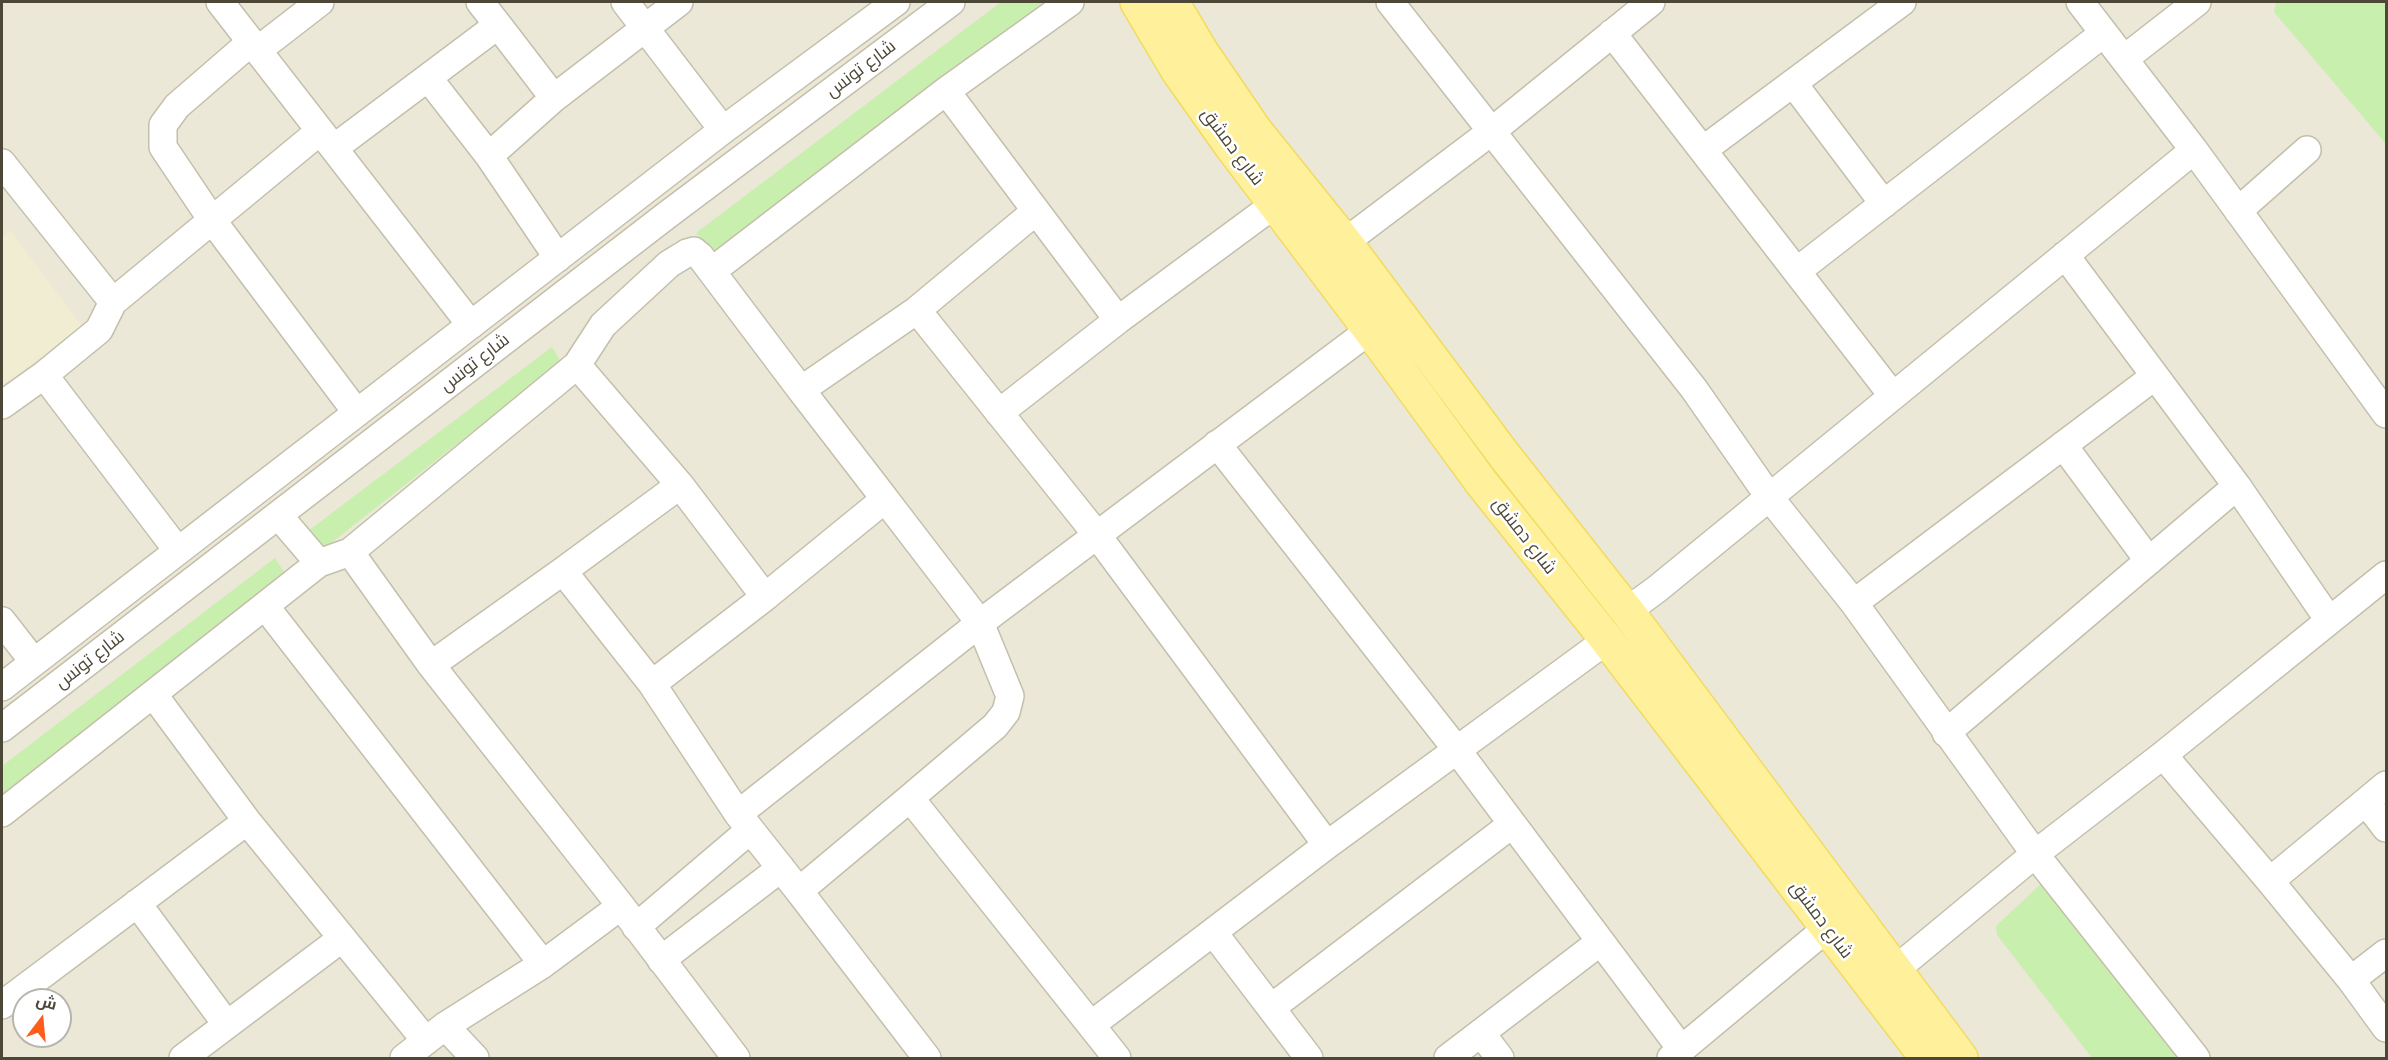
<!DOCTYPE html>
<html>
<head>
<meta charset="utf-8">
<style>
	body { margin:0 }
	#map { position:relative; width:2388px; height:1060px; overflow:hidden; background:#f7f5ea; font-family:"Fira Sans",Cairo,sans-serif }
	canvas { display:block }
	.frame { position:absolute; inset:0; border:3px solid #4c4737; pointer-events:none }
	.north { position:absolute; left:12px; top:988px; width:60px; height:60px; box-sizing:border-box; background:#fff; border:2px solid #b7b5af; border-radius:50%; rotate:16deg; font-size:16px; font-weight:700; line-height:24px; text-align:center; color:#4c4737 }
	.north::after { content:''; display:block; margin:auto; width:21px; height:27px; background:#ff5d19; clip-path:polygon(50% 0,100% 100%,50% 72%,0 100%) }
</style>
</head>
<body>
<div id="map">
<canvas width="2388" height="1060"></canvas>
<div class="frame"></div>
<div class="north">ش</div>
</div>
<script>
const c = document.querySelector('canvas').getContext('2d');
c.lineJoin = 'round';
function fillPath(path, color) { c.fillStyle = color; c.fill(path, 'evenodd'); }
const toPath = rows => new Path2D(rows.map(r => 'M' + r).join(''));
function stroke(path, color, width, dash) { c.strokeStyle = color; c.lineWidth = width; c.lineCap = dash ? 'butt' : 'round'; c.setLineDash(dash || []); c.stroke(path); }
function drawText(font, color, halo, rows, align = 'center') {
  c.font = font + ' "Fira Sans",Cairo,sans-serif'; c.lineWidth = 5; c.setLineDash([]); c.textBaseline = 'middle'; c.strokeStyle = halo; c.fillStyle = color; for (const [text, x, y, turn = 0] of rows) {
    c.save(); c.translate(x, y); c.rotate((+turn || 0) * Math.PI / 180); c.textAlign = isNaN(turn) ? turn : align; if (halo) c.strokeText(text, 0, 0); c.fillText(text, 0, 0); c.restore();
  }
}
fillPath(toPath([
	[2,2,2386,2,2386,1058,2,1058],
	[24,1000,60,1000,60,1036,24,1036]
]), '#ebe8d8');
fillPath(toPath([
	[11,231,82,326,2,386,2,238]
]), '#f1edd3');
fillPath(toPath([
	[1001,2,1051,2,714,257,696,233],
	[2276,2,2386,2,2386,144,2274,12],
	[552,347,561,362,326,547,308,531],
	[275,558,284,572,2,796,2,766],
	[2044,881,2182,1044,2177,1056,2173,1058,2092,1058,1997,935,1996,926]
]), '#c9efaf');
const minor = toPath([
	[220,2,471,325],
	[480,2,498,25],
	[625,2,723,130],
	[1390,2,1694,389,1770,498,1854,603,2035,854,2196,1058],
	[2080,2,2194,150,2386,414],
	[1612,33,1893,396],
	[251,42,177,106,163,125,163,147,212,220,357,413],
	[258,50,320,2],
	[2124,59,2197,2],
	[429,79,489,156],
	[1793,83,1884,204],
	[946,91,1118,320],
	[554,98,679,2],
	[334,148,498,25,554,98,489,156,558,258],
	[1703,150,1902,2],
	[2,163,113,302,320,131],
	[2238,211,2307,150],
	[1345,242,1492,131,1651,2],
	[2065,255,2237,486,2329,620],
	[712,271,946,91,1070,2],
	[1797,271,2104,33],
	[917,310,1036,211],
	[577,365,680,485,765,597],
	[44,375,178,551],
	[2,405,44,375,99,330,113,302],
	[999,413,1118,320,1275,204],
	[1217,444,1457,750,1682,1050],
	[2063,445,2149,561],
	[885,499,980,623,1010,696,1006,712,995,726,910,798],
	[278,515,319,563],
	[563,571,652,684,738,814,799,891,910,798,1117,1058],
	[1854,603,2155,376],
	[265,606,543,964],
	[1627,611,1657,589,2194,150],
	[2,621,34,662],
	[431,665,563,571,680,485],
	[652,684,765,597,885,499,801,390],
	[2,687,723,130,896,2],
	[2,728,667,215,951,2],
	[1946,733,2237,486],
	[2163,755,2270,881,2351,980,2386,1028],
	[2366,802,2386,828],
	[2,813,319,563,350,552],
	[738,814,980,623,1370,330],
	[247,821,426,1041],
	[2270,881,2386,785],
	[799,891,927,1058],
	[137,903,227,1025],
	[636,927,750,830],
	[1213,932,1309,1058],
	[661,960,781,868],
	[1895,970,2035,854,2163,755,2386,575],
	[2351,980,2386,953],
	[2,1005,247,821,153,694],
	[1271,1008,1511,825],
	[1091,1025,1327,845,1607,640],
	[445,1026,475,1058],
	[1481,1033,1500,1058],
	[183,1058,341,939],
	[404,1058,445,1026,543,964,621,906],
	[736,1058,621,906,431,665,350,552,577,365,603,325,669,264,687,253,694,251,700,256,801,390,917,310,1097,535,1327,845],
	[1448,1058,1600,942],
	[1671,1058,1827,928]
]);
const major = toPath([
	[1137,2,1178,71,1231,146,1370,330,1481,482,1607,640,1927,1058],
	[1172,2,1201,51,1255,130,1345,242,1504,455,1627,611,1961,1058]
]);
stroke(minor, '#c4bfab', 30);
stroke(major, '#f2db5d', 36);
stroke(minor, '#fff', 27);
stroke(major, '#fff19b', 33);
drawText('18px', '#4c4737', '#fff', [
	["شارع تونس",861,69,-37],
	["شارع دمشق",1232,147,53],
	["شارع تونس",475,363,-38],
	["شارع دمشق",1524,536,52],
	["شارع تونس",90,660,-38],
	["شارع دمشق",1821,920,53]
]);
</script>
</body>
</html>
